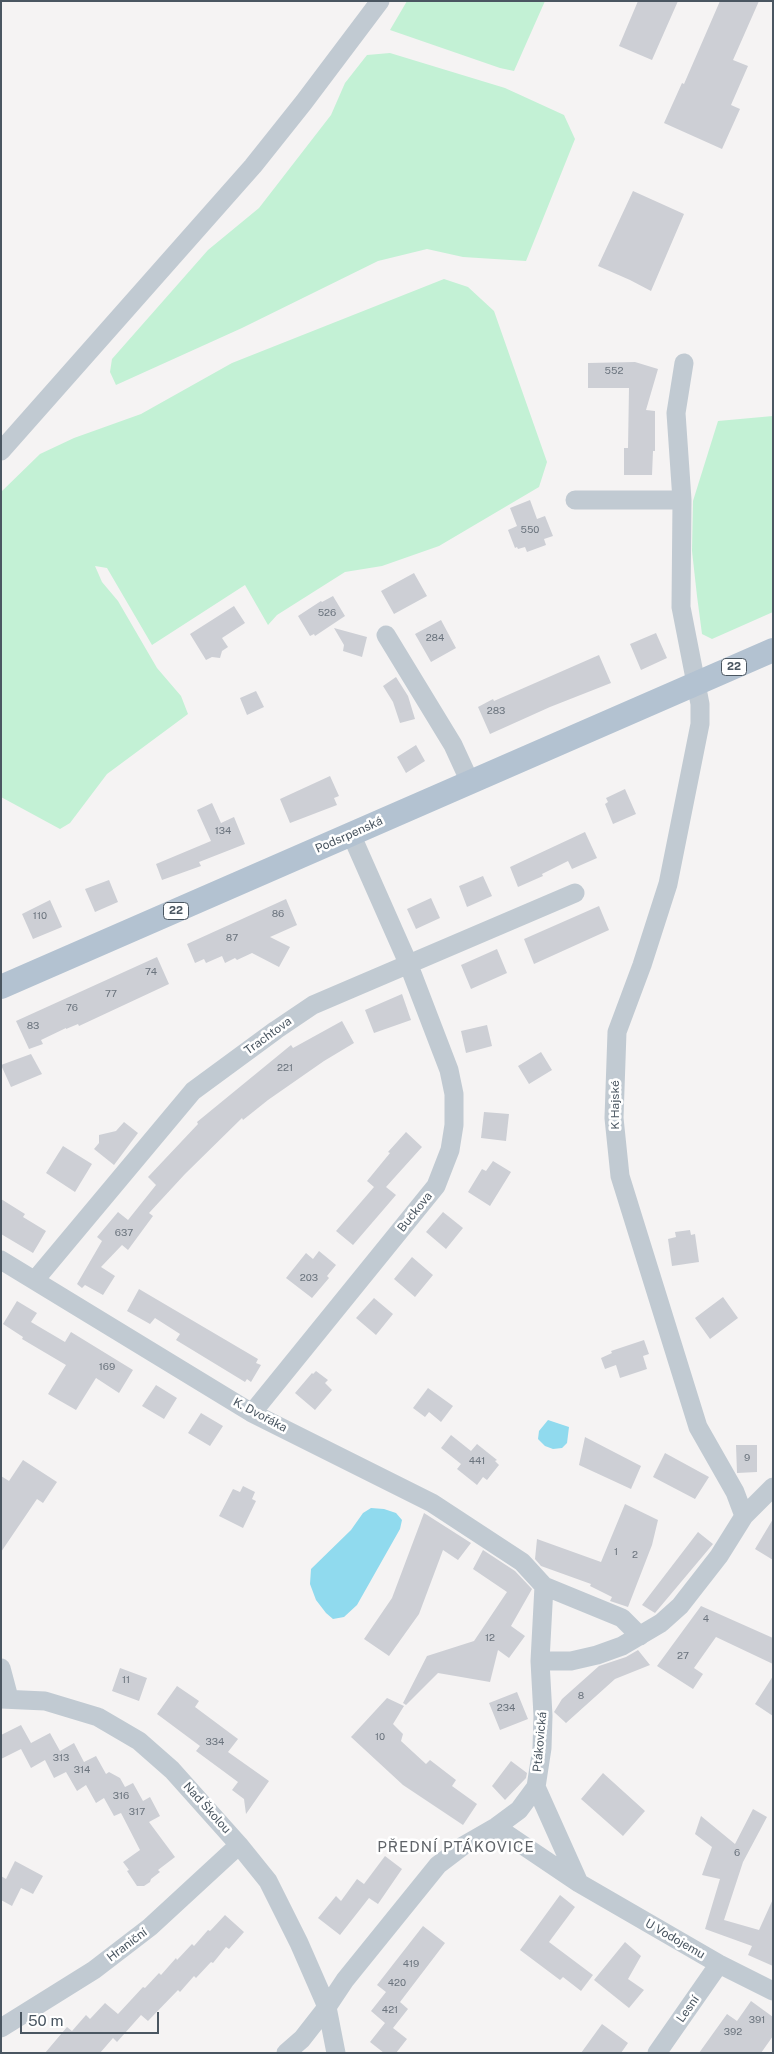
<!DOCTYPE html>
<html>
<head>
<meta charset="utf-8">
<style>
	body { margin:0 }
	#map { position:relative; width:774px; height:2054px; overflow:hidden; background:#f5f3f3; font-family:"Public Sans",sans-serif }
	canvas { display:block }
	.frame { position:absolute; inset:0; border:2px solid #4a5661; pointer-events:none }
	.scale { position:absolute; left:20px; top:2012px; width:139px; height:22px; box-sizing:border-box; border:2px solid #4a5661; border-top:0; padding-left:6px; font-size:15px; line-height:18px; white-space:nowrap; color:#4a5661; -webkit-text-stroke:4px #fff; paint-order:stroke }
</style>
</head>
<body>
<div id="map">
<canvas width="774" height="2054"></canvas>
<div class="frame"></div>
<div class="scale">50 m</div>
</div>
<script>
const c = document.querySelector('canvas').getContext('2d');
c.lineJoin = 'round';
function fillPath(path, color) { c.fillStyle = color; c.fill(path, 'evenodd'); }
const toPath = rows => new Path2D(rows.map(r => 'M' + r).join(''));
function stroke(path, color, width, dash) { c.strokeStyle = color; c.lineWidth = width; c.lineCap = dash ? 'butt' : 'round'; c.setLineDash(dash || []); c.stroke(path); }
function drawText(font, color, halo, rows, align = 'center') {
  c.font = font + ' "Public Sans",sans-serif'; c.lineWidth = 5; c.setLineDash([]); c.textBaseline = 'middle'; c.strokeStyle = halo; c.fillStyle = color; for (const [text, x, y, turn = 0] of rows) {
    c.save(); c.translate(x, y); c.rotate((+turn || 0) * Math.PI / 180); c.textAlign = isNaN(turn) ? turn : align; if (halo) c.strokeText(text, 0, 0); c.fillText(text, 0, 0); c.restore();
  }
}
fillPath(toPath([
	[407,1,545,1,514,71,500,68,390,30],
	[390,53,505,88,564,115,575,139,526,261,463,257,427,249,378,261,242,328,116,385,110,372,112,359,208,250,259,208,331,115,345,83,367,55],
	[444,279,468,287,494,311,547,462,539,487,439,546,382,566,345,572,277,615,268,625,245,585,152,645,107,568,95,566,102,582,118,601,157,668,181,696,188,714,107,774,70,823,60,829,1,797,1,492,40,454,74,438,141,414,232,363],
	[773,416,773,612,712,639,702,634,697,596,692,551,693,501,718,421]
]), '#c3f1d5');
fillPath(toPath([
	[548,1420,569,1427,567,1443,562,1448,553,1449,545,1446,538,1439,539,1431],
	[371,1508,384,1509,396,1513,402,1520,400,1529,357,1605,344,1617,333,1619,326,1613,316,1600,310,1584,311,1569,351,1530,363,1513]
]), '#90daee');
fillPath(toPath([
	[638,1,678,1,652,60,619,46],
	[720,1,759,1,733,60,748,66,731,105,740,109,722,149,664,123,682,83,684,84],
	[633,191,684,214,651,291,630,280,598,266],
	[635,362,658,369,646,410,655,411,655,451,653,451,652,475,624,475,624,448,628,448,629,388,588,388,588,363],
	[530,500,537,519,545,516,553,536,544,539,546,545,527,552,525,547,518,549,517,547,515,548,508,530,517,526,510,508],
	[414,573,427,596,394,614,381,591],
	[333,596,345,616,315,636,314,634,310,636,298,616,321,601,322,602],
	[234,606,245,623,222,638,228,647,222,651,220,658,212,657,206,660,190,634],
	[441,620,456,648,431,662,415,634],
	[334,628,367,637,362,657,343,651,344,645],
	[656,633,667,658,641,670,630,644],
	[599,655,611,683,550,707,490,734,478,707,493,699,494,701],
	[396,677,408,696,415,719,400,723,393,702,383,686],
	[256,691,264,707,247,715,240,698],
	[416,745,425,761,406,773,397,757],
	[330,776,339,796,334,798,337,805,290,823,280,799],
	[625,789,636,814,613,824,605,804,608,802,606,798],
	[212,803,221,823,234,817,245,844,199,862,201,866,162,880,156,864,211,841,197,810],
	[585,832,597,858,572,869,568,861,542,874,543,876,518,887,510,867],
	[483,876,492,896,467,907,459,886],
	[109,880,118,902,95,912,85,889],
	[431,898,440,918,416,929,407,909],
	[286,899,297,925,270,937,290,947,279,967,252,953,237,960,235,958,225,963,222,956,206,963,204,959,195,963,187,944],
	[50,900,62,927,33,939,22,914],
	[599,906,609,930,534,964,524,939],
	[497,949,507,973,471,989,461,965],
	[157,957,169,984,79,1026,78,1024,66,1029,66,1028,41,1040,43,1044,29,1049,16,1021],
	[402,994,411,1020,374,1033,365,1010],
	[342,1021,354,1043,324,1061,268,1100,243,1120,242,1118,185,1174,149,1213,153,1216,128,1250,122,1245,101,1267,115,1276,103,1295,85,1285,82,1288,77,1284,102,1241,97,1237,118,1212,128,1220,156,1185,148,1177,198,1124,197,1122,291,1045,293,1048],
	[487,1025,492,1046,466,1053,461,1031],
	[541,1052,552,1070,529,1084,518,1066],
	[31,1054,42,1074,11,1087,1,1065],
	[484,1112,509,1114,506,1141,481,1138],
	[124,1122,138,1133,114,1165,94,1149,99,1143,99,1135,116,1131],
	[406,1132,422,1147,386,1187,396,1195,353,1245,336,1231,374,1187,367,1181,390,1153,388,1152],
	[63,1146,92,1164,75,1192,46,1173],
	[493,1161,511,1172,490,1206,468,1192,482,1169,486,1171],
	[1,1199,25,1214,23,1217,46,1231,33,1253,1,1234],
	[443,1212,463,1228,446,1249,426,1232],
	[690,1230,691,1235,695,1234,699,1262,672,1266,668,1239,676,1237,675,1232],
	[319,1251,336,1265,327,1276,329,1278,312,1298,286,1278,306,1253,313,1259],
	[412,1257,433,1275,415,1297,394,1279],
	[139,1289,258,1359,256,1363,261,1365,251,1382,247,1379,245,1382,176,1340,180,1334,155,1318,150,1324,127,1311],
	[723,1297,738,1318,710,1339,695,1318],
	[374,1298,393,1314,376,1335,356,1318],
	[17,1301,37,1313,31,1322,65,1342,71,1332,133,1370,119,1393,96,1378,76,1410,48,1394,66,1365,22,1339,23,1337,3,1324],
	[644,1340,649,1354,643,1356,647,1369,620,1378,616,1365,605,1369,601,1358,612,1353,611,1351],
	[316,1371,328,1380,325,1383,332,1390,315,1410,295,1393,312,1373,313,1374],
	[156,1385,177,1398,164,1419,142,1406],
	[428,1388,453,1406,441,1422,429,1412,425,1417,413,1408],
	[201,1413,223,1426,210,1446,188,1433],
	[451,1435,471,1451,477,1444,497,1460,495,1461,499,1465,487,1480,483,1477,477,1485,457,1469,461,1464,441,1448],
	[585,1437,641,1466,631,1489,579,1465],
	[736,1445,757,1445,757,1472,737,1473],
	[665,1453,709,1477,695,1499,653,1477],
	[23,1460,57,1482,43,1503,37,1499,1,1552,1,1476,9,1481],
	[243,1486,255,1492,252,1499,256,1501,243,1528,219,1516,233,1489,240,1492],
	[625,1504,658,1520,652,1545,628,1607,610,1601,612,1597,590,1586,591,1584,541,1566,535,1559,537,1539,601,1562],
	[424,1513,471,1543,458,1560,443,1550,419,1614,389,1656,364,1639,392,1598],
	[773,1519,773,1560,755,1549],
	[698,1532,713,1544,655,1613,642,1605],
	[483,1550,515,1571,532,1589,511,1626,525,1636,509,1658,498,1650,490,1682,438,1673,406,1705,403,1703,427,1656,474,1641,507,1592,473,1569],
	[701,1606,773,1638,773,1664,716,1637,694,1668,703,1674,693,1689,657,1666],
	[638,1650,650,1665,615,1679,566,1723,554,1712,562,1699,599,1666,626,1657],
	[120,1668,147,1678,139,1701,112,1691],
	[773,1676,773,1716,755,1704],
	[177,1686,199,1701,195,1707,238,1739,228,1752,269,1781,246,1814,244,1799,232,1790,238,1782,196,1751,200,1746,157,1714],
	[517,1692,528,1719,500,1730,489,1703],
	[387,1698,404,1706,393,1724,403,1734,401,1741,426,1764,430,1760,456,1780,452,1786,477,1804,463,1825,403,1785,351,1737],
	[21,1725,31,1743,50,1733,60,1751,74,1743,84,1762,96,1756,106,1774,109,1772,120,1778,125,1787,133,1783,143,1801,150,1797,160,1816,149,1822,175,1857,158,1870,160,1872,151,1879,150,1882,144,1886,137,1886,127,1871,129,1870,123,1862,140,1850,121,1813,114,1816,104,1798,96,1803,86,1785,77,1791,66,1772,54,1778,45,1760,31,1768,21,1749,1,1759,1,1735],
	[511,1761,527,1773,526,1778,505,1800,492,1786],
	[603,1773,645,1811,623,1836,581,1799],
	[753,1809,767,1817,743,1862,724,1920,759,1930,773,1899,773,1966,748,1955,752,1946,705,1929,720,1879,702,1875,712,1847,695,1834,701,1816,735,1844],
	[385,1856,402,1869,378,1904,369,1898,340,1935,318,1918,336,1896,341,1901,357,1879,364,1884],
	[15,1861,43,1876,33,1894,21,1888,12,1906,1,1900,1,1876,6,1879],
	[560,1895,575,1907,549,1942,593,1975,581,1991,563,1977,560,1980,520,1950],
	[225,1915,244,1932,229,1949,226,1947,213,1963,211,1962,196,1978,194,1976,180,1992,178,1990,148,2021,141,2015,117,2042,113,2038,100,2053,45,2053,67,2027,72,2031,86,2015,90,2019,105,2003,118,2014,143,1987,145,1988,159,1973,161,1975,176,1958,177,1960,192,1944,194,1946,208,1930,210,1931],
	[423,1926,445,1943,400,2002,408,2009,393,2028,407,2039,396,2053,384,2053,370,2042,385,2023,371,2011,386,1992,377,1985],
	[625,1942,641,1956,628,1979,644,1990,629,2008,594,1980],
	[751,2001,773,2017,773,2036,761,2053,699,2053,727,2014,737,2021],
	[602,2024,628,2043,621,2053,581,2053]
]), '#cdcfd5');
stroke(toPath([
	[1,451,253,166,304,102,380,1],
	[575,500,682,500,681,607,700,704,700,724,668,884,642,965,617,1032,614,1118,620,1176,698,1427,735,1492,744,1516],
	[682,500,676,413,684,363],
	[386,635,453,745,470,782],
	[1,1260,252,1413,432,1503,522,1562,544,1586,540,1661,543,1716,542,1748,536,1787,519,1810,496,1827,463,1846,438,1865,345,1980,327,2007,336,2053],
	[35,1280,193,1091,276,1030,313,1005,575,893],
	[252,1413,436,1186,450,1150,454,1125,454,1094,449,1070,408,963,351,834],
	[544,1586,622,1618,640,1636],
	[540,1661,571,1661,597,1655,622,1646,661,1623,680,1606,719,1556,744,1516,773,1487],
	[1,1668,9,1698],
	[1,1699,45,1701,98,1717,139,1741,172,1770,239,1845,268,1881,299,1943,327,2007,302,2039,286,2053],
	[536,1787,579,1883],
	[496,1827,579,1883,719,1964,773,1991],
	[1,2028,94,1970,150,1927,239,1845],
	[657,2053,719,1964]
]), '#c1cad2', 19);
stroke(toPath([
	[1,987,773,650]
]), '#b3c2d1', 24);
drawText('10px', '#6b747e', null, [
	["552",614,371],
	["550",530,530],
	["526",327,613],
	["284",435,638],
	["283",496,711],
	["134",223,831],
	["86",278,914],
	["110",40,916],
	["87",232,938],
	["74",151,972],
	["77",111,994],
	["76",72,1008],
	["83",33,1026],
	["221",285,1068],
	["637",124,1233],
	["203",309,1278],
	["169",107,1367],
	["9",747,1458],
	["441",477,1461],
	["1",616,1552],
	["2",635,1555],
	["4",706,1619],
	["12",490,1638],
	["27",683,1656],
	["11",126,1680],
	["8",581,1696],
	["234",506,1708],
	["10",380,1737],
	["334",215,1742],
	["313",61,1758],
	["314",82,1770],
	["316",121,1796],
	["317",137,1812],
	["6",737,1853],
	["419",411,1964],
	["420",397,1983],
	["421",390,2010],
	["391",757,2020],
	["392",733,2032]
]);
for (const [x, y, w] of [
	[734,667,25],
	[176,911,25]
]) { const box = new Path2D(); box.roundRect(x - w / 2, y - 8.5, w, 17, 4); c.fillStyle = '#fff'; c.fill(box); stroke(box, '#4a5661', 1); }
drawText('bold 11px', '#4a5661', null, [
	["22",734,667],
	["22",176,911]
]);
drawText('12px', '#4a5661', '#fff', [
	["Podsrpenská",349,835,-24],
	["Trachtova",268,1036,-36],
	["K Hajské",615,1105,-90],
	["Bučkova",415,1212,-51],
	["K. Dvořáka",260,1415,28],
	["Ptákovická",540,1742,-85],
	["Nad Školou",207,1808,48],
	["U Vodojemu",675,1939,30],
	["Hraniční",127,1945,-37],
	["Lesní",688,2009,-55]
]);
c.letterSpacing = '1px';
drawText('15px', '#5f6368', '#fff', [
	["PŘEDNÍ PTÁKOVICE",456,1847]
]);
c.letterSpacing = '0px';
</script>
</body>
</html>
